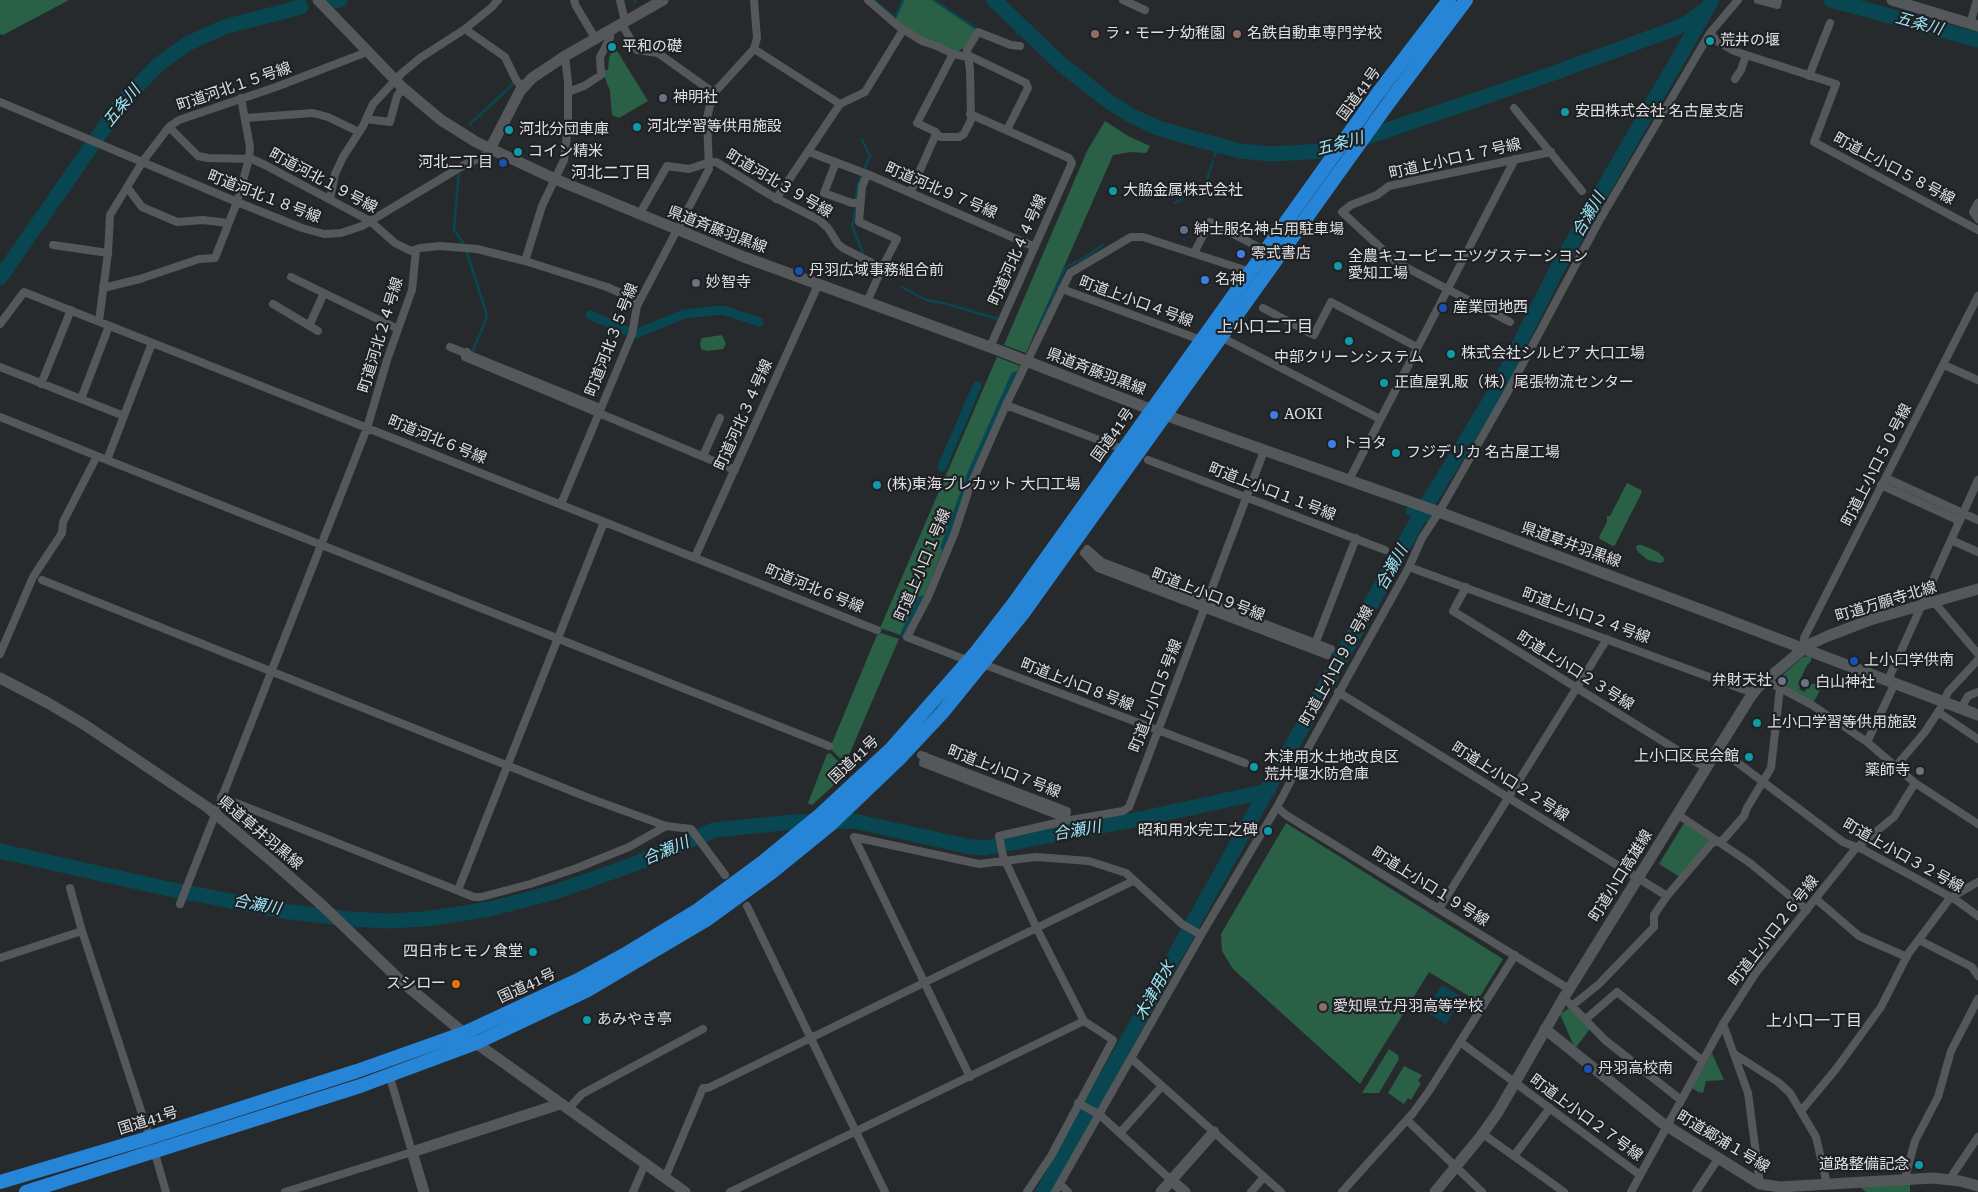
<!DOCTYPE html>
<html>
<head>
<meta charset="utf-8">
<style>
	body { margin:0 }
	canvas { display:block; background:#272a2d }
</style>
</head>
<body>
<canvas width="1978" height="1192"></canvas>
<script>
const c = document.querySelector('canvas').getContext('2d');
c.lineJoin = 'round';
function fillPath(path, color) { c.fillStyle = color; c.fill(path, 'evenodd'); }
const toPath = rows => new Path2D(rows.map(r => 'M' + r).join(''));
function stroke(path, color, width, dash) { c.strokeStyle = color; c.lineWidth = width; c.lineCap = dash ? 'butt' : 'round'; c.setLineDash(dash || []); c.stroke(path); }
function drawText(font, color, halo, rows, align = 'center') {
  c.font = font + ' "Roboto Serif","Noto Sans JP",serif'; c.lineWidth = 4.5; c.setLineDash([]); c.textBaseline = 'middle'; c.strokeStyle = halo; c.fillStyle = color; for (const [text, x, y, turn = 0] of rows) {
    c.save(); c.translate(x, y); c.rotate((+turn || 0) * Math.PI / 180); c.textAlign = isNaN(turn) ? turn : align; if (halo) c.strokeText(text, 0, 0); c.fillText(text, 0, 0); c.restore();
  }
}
fillPath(toPath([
	[0,0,69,0,3,35,0,34],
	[904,0,932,0,977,29,964,48,956,52,924,40,895,20],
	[614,46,648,101,619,118,612,115,610,91,603,73,603,70,608,70,609,58],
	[1105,121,1128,136,1150,146,1146,153,1131,152,1113,155,1026,353,1004,345,1087,151],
	[722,335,726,344,723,349,707,351,701,349,700,343,702,338],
	[997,357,1020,366,972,471,960,501,950,532,925,594,904,636,880,628],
	[1627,483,1641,490,1642,492,1615,545,1613,546,1600,539,1599,537,1607,522,1607,516,1610,516],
	[1637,545,1642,545,1658,552,1664,558,1664,561,1660,563,1648,560,1638,552,1636,548],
	[881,633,899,639,845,764,830,748,877,635],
	[1810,656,1811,658,1811,661,1807,665,1798,684,1800,686,1799,689,1805,692,1806,688,1809,689,1811,684,1814,684,1821,679,1825,681,1813,703,1783,686,1778,679,1803,657],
	[830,753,844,767,836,783,812,805,808,803,827,754],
	[1286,823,1503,959,1477,1001,1429,972,1360,1084,1233,969,1222,951,1221,934],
	[1684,823,1711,840,1680,877,1659,864],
	[1571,1007,1590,1029,1576,1047,1573,1044,1560,1014],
	[1389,1049,1398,1055,1399,1059,1379,1093,1362,1093],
	[1712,1053,1724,1080,1706,1081,1703,1093,1698,1092,1692,1088],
	[1404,1066,1422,1075,1418,1081,1421,1083,1411,1100,1408,1098,1404,1104,1388,1093],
	[1910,1184,1910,1192,1866,1192,1859,1186]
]), '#296046');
fillPath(toPath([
	[1442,985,1462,997,1446,1024,1425,1011]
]), '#084652');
stroke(toPath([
	[874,0,895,18,903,0],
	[934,0,978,30],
	[635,2,635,0],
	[1017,34,1024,28],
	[470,124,514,83],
	[862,140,870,156,857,187,854,220,852,226,863,253],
	[1215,156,1217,145],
	[459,171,454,229,464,245],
	[1175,203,1205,184,1213,162],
	[466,250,487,315,485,322,472,352],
	[902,287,926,300,947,304,998,319],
	[1039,326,1065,268,1084,258,1103,245],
	[1332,654,1341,660]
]), '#084652', 2.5);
stroke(toPath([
	[590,315,627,331],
	[635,334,684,314,723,310,759,322],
	[942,467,977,386],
	[1410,511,1432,519],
	[945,547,973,471,1015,376],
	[905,634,922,600]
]), '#084652', 9);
stroke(toPath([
	[994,0,1061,64,1108,101,1130,115,1158,128,1203,141,1240,151,1272,154,1323,151,1385,131,1554,73,1671,30,1689,22,1703,11],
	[1831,0,1978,40],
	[333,1,340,0],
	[0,278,122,102,159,64,187,44,224,27,301,7],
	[0,851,164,888,283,911,349,919,389,921,425,919,490,909,555,892,635,864,714,830,793,822,854,821,971,847,985,848,1144,818,1268,791],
	[1043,1192,1420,516,1496,391,1556,271,1712,0]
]), '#084652', 15);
stroke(toPath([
	[574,0,576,6,595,38],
	[620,0,625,21],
	[868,0,898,26,922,41,937,46,953,54,968,57,970,69,971,120,964,134,959,137,941,137,936,134],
	[1123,0,1145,10],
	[1758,0,1777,5,1778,0],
	[621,23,637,50,658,53,714,93],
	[1970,24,1977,0],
	[465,29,505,57,516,80,523,88],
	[1710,33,1717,41,1734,51,1836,84,1814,142,1978,230],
	[754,49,840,104],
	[1809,76,1830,23],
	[1735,79,1741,70,1746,55],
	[568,92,584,86,601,75,600,57,610,38,610,29],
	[0,102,237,202,302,228,324,234,341,233,362,226,464,165,486,155,490,149],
	[1514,108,1582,191],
	[970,114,1069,158,1072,163,990,347],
	[245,118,313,113,328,117,359,132],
	[366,119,390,122,397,96,403,88],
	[169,127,198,156,208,158,252,159,265,165,370,221,395,243,411,251,420,248,440,246,477,249,525,261,607,287,639,301],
	[1007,130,1028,88,1026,83,972,57,968,57,967,50,978,32,1011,45,1020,46],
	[809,152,867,174],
	[836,162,824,193,852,203,859,203],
	[127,187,142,207,177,222,203,220,228,223],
	[910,193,936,134,936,132,917,123,953,54],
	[330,199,335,174,343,157,363,126,373,104,402,73,420,58,465,29,492,7,498,0],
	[776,199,840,104,865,92,903,30],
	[1978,203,1973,212,1978,219],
	[639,215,667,166,689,169,710,162,716,162,770,195,819,220,828,228,838,244,843,248,882,268,867,302],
	[53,245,108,253],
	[1194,253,1210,222,1266,251],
	[525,261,542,206,564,160,568,126,568,83,565,56],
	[882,268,897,239,859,222,862,187,867,174,1035,247],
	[291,277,398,329],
	[103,288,140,279,199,259,215,258,237,202,249,159,250,147,241,98],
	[1062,289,1201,340],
	[273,304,318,331],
	[1263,308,1314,335,1331,302,1417,347],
	[99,321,108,253,110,215,143,161,169,127,179,120,276,87,367,52],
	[1510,322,1396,262,1342,212,1351,205,1377,195,1389,186,1551,152],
	[0,324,24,292,877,630],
	[309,326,324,293],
	[1221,337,1380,419],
	[450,347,600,408],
	[467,352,465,357,735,470],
	[1944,365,1978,380],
	[0,367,124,416],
	[41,384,71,310],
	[81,399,109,326],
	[1006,405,1123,449],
	[0,417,97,456,63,522,62,533,33,577,0,654],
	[97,456,829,746],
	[703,456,720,418],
	[107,460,152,343],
	[1148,460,1385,550],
	[1886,478,1978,520],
	[1349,480,1515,159],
	[1881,485,1960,521],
	[561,504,632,334,637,306,709,169,707,118,711,101,714,93,754,49,757,38,754,0],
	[1951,540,1978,552],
	[1087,549,1102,562,1331,649],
	[1084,553,1098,568,1327,655],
	[695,557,818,285],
	[1409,567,1753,693],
	[42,580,589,798,666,826,691,829,725,875],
	[1466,587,1453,611,1706,768],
	[1934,602,1978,654],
	[1315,644,1356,538],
	[1805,648,1804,638,1978,296],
	[969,661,907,637,928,597,955,532,969,489,1006,405,1070,273,1131,237,1143,237,1251,272],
	[983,664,1245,763],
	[1765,680,1812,705,1867,742,1915,783,1978,824],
	[1888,680,1978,480],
	[1338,692,1667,896],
	[1961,708,1968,696,1978,692],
	[1938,712,1978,739],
	[1867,742,1895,683],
	[1718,748,1843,842,1864,850,1956,900,1978,916],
	[921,755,1067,811,1065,821],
	[925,756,923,763,1065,818],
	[1896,766,1925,732,1942,706,1948,692,1978,660],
	[221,797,474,897,481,897,530,884,577,868,629,847,666,826],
	[1277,807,1286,815,1569,989],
	[1677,814,1750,863,1807,910],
	[70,888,82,931,148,1132],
	[458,890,604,522],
	[1816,899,1859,936,1907,957],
	[180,904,367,428,387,360,412,290,416,250],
	[747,906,885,1192],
	[1439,909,1607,639],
	[1919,940,1972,967,1978,976],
	[0,958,82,931],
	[1569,1003,1605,1040,1681,1100],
	[1573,1005,1599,984,1654,927,1654,915,1667,896,1712,843,1723,840,1744,816,1747,808,1771,768,1780,688],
	[1586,1019,1617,992,1703,1061],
	[1723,1024,1748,1093,1760,1184],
	[1460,1042,1640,1175],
	[1736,1055,1778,1082,1790,1093,1816,1137,1827,1184],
	[1132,1059,1281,1192],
	[970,1077,854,837,979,864,1036,857,1089,861,1126,873,1182,924,1201,935],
	[1078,1103,1100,1115,1172,1181],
	[568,1109,582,1094,703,1029],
	[1801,1111,1836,1069,1881,1007,1908,954,1950,898,1978,882],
	[1408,1121,1482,1192],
	[1120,1133,1162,1086],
	[1483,1134,1564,1192],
	[1514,1156,1550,1108],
	[156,1157,166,1192],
	[665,1178,703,1088,708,1088,1133,881],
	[1906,1179,1906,1174,1915,1141,1938,1097,1951,1051,1978,999],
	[1951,1179,1953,1174,1978,1137],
	[1060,1184,1068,1192],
	[285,1192,412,1152,389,1074],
	[633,1192,645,1164],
	[730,1192,1084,1021],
	[1027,1192,1051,1156,1113,1040,1084,1021,1037,929,1003,856,999,836,1065,821,1123,811,1129,807,1264,451],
	[1055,1192,1201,935,1277,807,1307,750,1409,567,1422,538,1439,512,1506,395,1599,221,1710,33,1738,0],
	[1251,1192,1264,1177],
	[1342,1192,1413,1113,1429,1091,1515,955],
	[1631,1192,1723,1024,1755,974,1856,848,1894,817,1915,783],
	[1696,1192,1718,1159]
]), '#55585b', 8);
stroke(toPath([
	[318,0,403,88,441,120,476,142,555,179,744,257,998,350,1165,415,1439,512,1702,610,1978,715],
	[1892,0,1978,26],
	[490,149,520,91,532,78,565,56,663,0],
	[0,678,48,703,85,725,207,807,273,862,323,906,402,982,476,1043,685,1192],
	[1545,1029,1662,1123,1760,1184,1780,1187,1933,1178,1960,1181,1978,1186],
	[1172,1181,1185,1192],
	[424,1192,412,1152,560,1104],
	[1161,1192,1214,1132],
	[1435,1192,1481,1136,1498,1112,1563,999,1749,699,1758,687,1808,645,1828,636,1870,620,1978,589]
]), '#55585b', 11);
stroke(toPath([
	[0,1182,145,1139,357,1071,464,1033,580,979,624,955,698,910,763,862,820,815,890,750,977,651,1014,603,1378,93,1449,0],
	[26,1192,360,1086,476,1043,586,991,706,920,772,872,831,824,899,759,942,713,1024,612,1390,101,1466,0]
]), '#2785d8', 14);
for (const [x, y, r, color] of [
	[1095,34,5,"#8d6e63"],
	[1237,34,5,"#8d6e63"],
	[1710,41,5,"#0f9aa8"],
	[612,47,5,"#0f9aa8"],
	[663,98,5,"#6b7280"],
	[1565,112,5,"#0f9aa8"],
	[637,127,5,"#0f9aa8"],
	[509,130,5,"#0f9aa8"],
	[518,152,5,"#0f9aa8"],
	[503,163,5,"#1a4fb4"],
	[1113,191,5,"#0f9aa8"],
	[1184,230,5,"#5c6f8a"],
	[1241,254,5,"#3f7fe0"],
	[1338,266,5,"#0f9aa8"],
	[799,271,5,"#1a4fb4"],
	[1205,280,5,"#3f7fe0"],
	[696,283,5,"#6b7280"],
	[1443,308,5,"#1a4fb4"],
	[1349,341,5,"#0f9aa8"],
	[1451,354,5,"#0f9aa8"],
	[1384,383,5,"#0f9aa8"],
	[1274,415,5,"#3f7fe0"],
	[1332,444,5,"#3f7fe0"],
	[1396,453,5,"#0f9aa8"],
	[877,485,5,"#0f9aa8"],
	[1854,661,5,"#1a4fb4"],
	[1782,681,5,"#6b7280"],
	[1805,683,5,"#6b7280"],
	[1757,723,5,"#0f9aa8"],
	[1749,757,5,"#0f9aa8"],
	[1254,767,5,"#0f9aa8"],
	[1920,771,5,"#6b7280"],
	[1268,831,5,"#0f9aa8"],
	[533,952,5,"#0f9aa8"],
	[456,984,5,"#e8710a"],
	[1323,1007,5,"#8d6e63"],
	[587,1020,5,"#0f9aa8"],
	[1588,1069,5,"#1a4fb4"],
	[1919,1165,5,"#0f9aa8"]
]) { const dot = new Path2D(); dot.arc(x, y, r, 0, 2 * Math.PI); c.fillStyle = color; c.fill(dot); stroke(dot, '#1e2023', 2); }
drawText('15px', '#dee0e2', '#1e2023', [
	["ラ・モーナ幼稚園",1105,34],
	["名鉄自動車専門学校",1247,34],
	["荒井の堰",1720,41],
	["平和の礎",622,47],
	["神明社",673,98],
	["安田株式会社 名古屋支店",1575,112],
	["河北学習等供用施設",647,127],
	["河北分団車庫",519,130],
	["コイン精米",528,152],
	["河北二丁目",493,163,"right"],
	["大脇金属株式会社",1123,191],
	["紳士服名神占用駐車場",1194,230],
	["零式書店",1251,254],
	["全農キユーピーエツグステーシヨン",1348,257],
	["愛知工場",1348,274],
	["丹羽広域事務組合前",809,271],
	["名神",1215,280],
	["妙智寺",706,283],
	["産業団地西",1453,308],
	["株式会社シルビア 大口工場",1461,354],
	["中部クリーンシステム",1349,358,"center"],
	["正直屋乳販（株）尾張物流センター",1394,383],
	["AOKI",1284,415],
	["トヨタ",1342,444],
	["フジデリカ 名古屋工場",1406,453],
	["(株)東海プレカット 大口工場",887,485],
	["上小口学供南",1864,661],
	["弁財天社",1772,681,"right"],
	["白山神社",1815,683],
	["上小口学習等供用施設",1767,723],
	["上小口区民会館",1739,757,"right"],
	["木津用水土地改良区",1264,758],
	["荒井堰水防倉庫",1264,775],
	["薬師寺",1910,771,"right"],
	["昭和用水完工之碑",1258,831,"right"],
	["四日市ヒモノ食堂",523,952,"right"],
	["スシロー",446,984,"right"],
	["愛知県立丹羽高等学校",1333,1007],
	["あみやき亭",597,1020],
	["丹羽高校南",1598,1069],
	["道路整備記念",1909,1165,"right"]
], 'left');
drawText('15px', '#dee0e2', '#1e2023', [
	["町道河北１５号線",234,87,-19],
	["国道41号",1359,94,-54],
	["町道上小口１７号線",1455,159,-13],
	["町道上小口５８号線",1894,169,28],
	["町道河北１９号線",323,181,28],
	["町道河北３９号線",779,184,30],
	["町道河北９７号線",941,191,23],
	["町道河北１８号線",264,197,21],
	["県道斉藤羽黒線",717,230,21],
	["町道河北４４号線",1018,250,-66],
	["町道上小口４号線",1136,302,20],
	["町道河北２４号線",381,335,-73],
	["町道河北３５号線",612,340,-69],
	["県道斉藤羽黒線",1096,372,21],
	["町道河北３４号線",744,415,-66],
	["国道41号",1113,435,-55],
	["町道河北６号線",437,440,22],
	["町道上小口５０号線",1877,465,-63],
	["町道上小口１１号線",1272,492,21],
	["県道草井羽黒線",1571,545,20],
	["町道上小口１号線",923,565,-67],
	["町道河北６号線",814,589,22],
	["町道上小口９号線",1208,595,21],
	["町道万願寺北線",1886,602,-17],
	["町道上小口２４号線",1586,616,20],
	["町道上小口９８号線",1337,666,-61],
	["町道上小口２３号線",1575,671,32],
	["町道上小口８号線",1077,685,21],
	["町道上小口５号線",1156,696,-69],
	["国道41号",854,760,-43],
	["町道上小口７号線",1004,772,21],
	["町道上小口２２号線",1510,782,32],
	["県道草井羽黒線",260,833,40],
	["町道上小口３２号線",1903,856,29],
	["町道小口高雄線",1621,876,-58],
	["町道上小口１９号線",1430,887,32],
	["町道上小口２６号線",1774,931,-52],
	["国道41号",527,986,-25],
	["町道上小口２７号線",1586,1118,36],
	["国道41号",148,1121,-17],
	["町道郷浦１号線",1723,1142,31]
]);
drawText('italic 16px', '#9be7f9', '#1e2023', [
	["五条川",1919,24,15],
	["五条川",122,106,-51],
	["五条川",1340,144,-15],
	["合瀬川",1589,215,-60],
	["合瀬川",1392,568,-61],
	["合瀬川",1077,831,-10],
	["合瀬川",666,851,-23],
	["合瀬川",257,905,11],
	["木津用水",1155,991,-61]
]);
drawText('16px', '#dee0e2', '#1e2023', [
	["河北二丁目",611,173],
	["上小口二丁目",1265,327],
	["上小口一丁目",1814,1021]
]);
</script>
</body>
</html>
